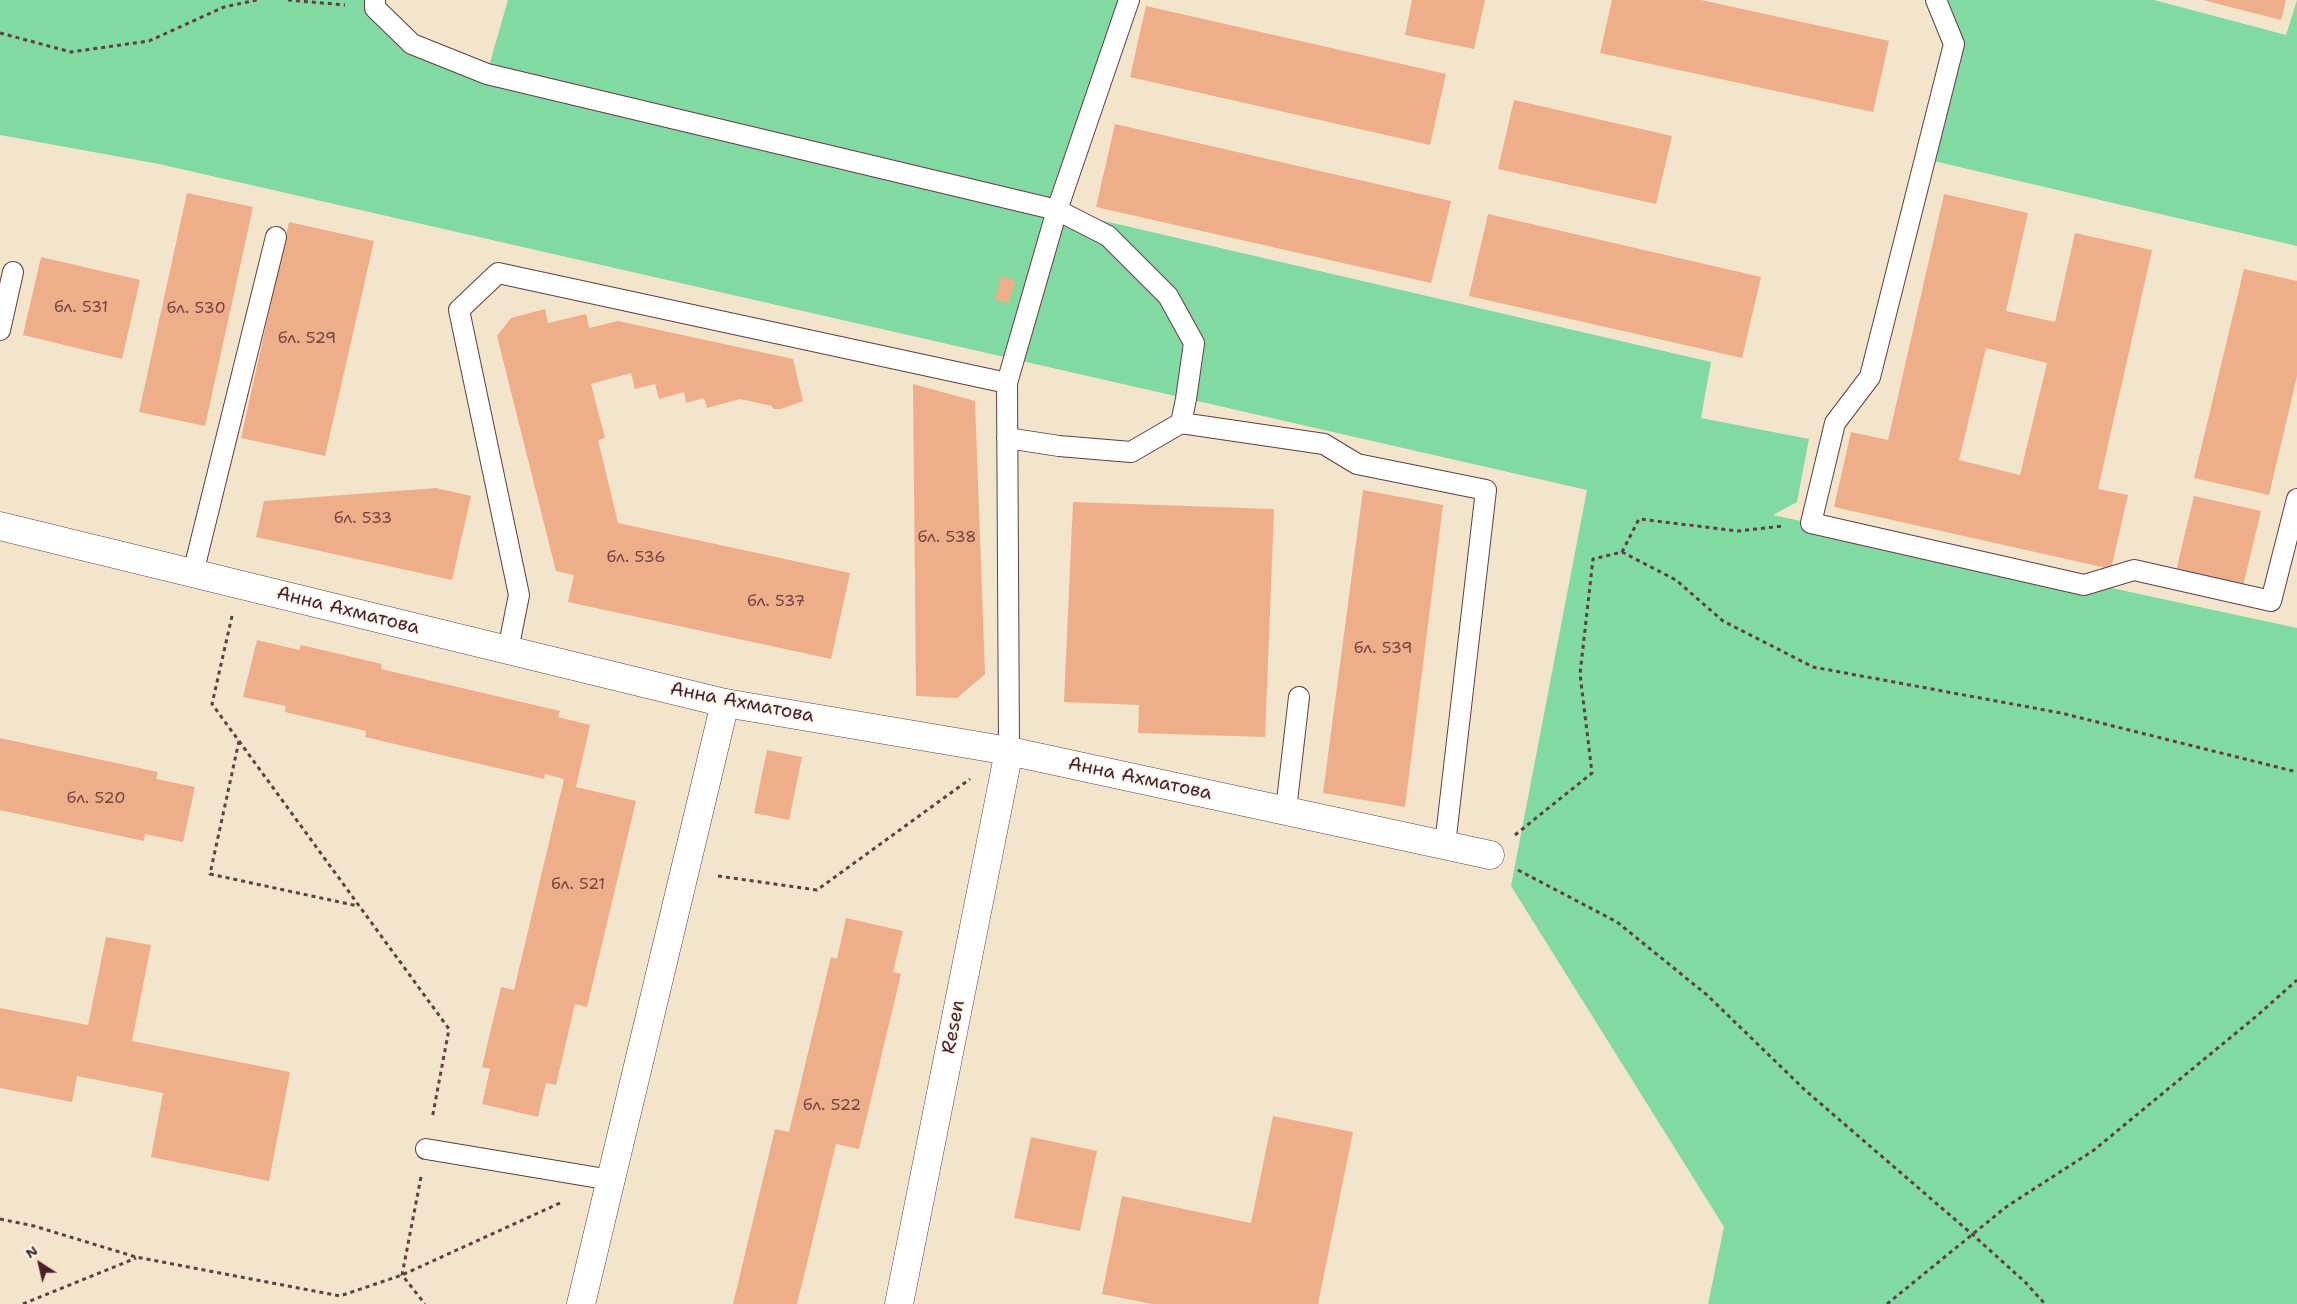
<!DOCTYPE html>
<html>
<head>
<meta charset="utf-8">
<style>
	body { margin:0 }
	#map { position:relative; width:2297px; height:1304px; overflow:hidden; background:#f3e5cb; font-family:"Shantell Sans",sans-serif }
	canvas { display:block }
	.north { position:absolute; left:15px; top:1239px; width:50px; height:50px; -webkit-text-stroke:4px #fbf7ec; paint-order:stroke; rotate:325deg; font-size:14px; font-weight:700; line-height:20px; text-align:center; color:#4a1f2b }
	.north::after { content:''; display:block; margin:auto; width:18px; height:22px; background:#4a1f2b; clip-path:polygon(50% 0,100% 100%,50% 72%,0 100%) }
</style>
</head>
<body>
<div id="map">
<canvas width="2297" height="1304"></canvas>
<div class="north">N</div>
</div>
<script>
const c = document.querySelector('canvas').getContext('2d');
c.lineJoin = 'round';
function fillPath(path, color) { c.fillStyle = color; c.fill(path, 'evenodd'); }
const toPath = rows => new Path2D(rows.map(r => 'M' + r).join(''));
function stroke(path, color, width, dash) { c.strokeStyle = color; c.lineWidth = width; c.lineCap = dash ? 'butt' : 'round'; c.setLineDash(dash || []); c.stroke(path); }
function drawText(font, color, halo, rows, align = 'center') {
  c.font = font + ' "Shantell Sans",sans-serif'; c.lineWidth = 4; c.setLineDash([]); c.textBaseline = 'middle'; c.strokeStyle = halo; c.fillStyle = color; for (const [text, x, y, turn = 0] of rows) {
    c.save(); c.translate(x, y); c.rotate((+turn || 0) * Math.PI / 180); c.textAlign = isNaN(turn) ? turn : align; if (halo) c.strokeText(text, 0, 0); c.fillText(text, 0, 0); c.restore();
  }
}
fillPath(toPath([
	[0,0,375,0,412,44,487,73,508,0,1129,0,1057,210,1711,362,1701,418,1809,439,1797,502,1773,515,2297,628,2297,1304,1708,1304,1724,1227,1511,886,1587,490,159,164,0,135],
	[1936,0,2154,0,2286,35,2297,0,2297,246,1925,159,1954,44]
]), '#80daa1');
fillPath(toPath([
	[1412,0,1485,0,1474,49,1405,35],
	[1612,0,1701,0,1889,41,1873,112,1600,53],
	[2203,0,2286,0,2281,20],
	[1146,6,1446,74,1430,145,1130,77],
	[1514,100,1672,136,1656,204,1498,169],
	[1115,124,1451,201,1431,283,1096,207],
	[187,193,253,207,205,426,139,412],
	[1944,194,2028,213,2006,311,2055,322,2075,233,2152,250,2098,489,2128,495,2111,569,1834,507,1851,432,1888,440],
	[1986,348,2047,363,2020,475,1959,460],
	[1488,214,1761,277,1742,358,1469,296],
	[289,222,374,241,325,456,241,438],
	[41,257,140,280,122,359,23,335],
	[2244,269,2297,281,2297,376,2269,495,2194,478],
	[1001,276,1015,280,1009,303,995,300],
	[545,309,548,323,586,314,589,328,618,321,793,359,803,401,781,409,773,409,772,406,740,399,707,408,704,398,686,403,684,392,659,399,655,384,635,389,631,373,591,384,605,438,598,440,618,523,850,573,831,659,568,602,574,575,556,571,497,336,511,318],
	[913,384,975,401,985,674,957,698,916,696],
	[436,488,471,496,452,580,256,537,264,501],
	[1363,490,1443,505,1405,807,1323,793],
	[2194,496,2261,511,2243,586,2176,571],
	[1073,502,1274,509,1265,737,1138,733,1139,705,1064,702],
	[257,640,299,650,301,645,382,664,381,669,560,711,558,717,590,725,576,787,636,801,587,1007,575,1004,556,1085,546,1083,538,1117,482,1104,490,1069,482,1067,501,987,514,990,564,779,545,774,544,779,365,737,366,731,285,712,286,706,243,697],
	[0,738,158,772,156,779,195,787,183,842,145,834,144,841,0,810],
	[767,750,802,757,789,820,754,813],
	[846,918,903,931,893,972,901,974,859,1149,836,1144,797,1304,733,1304,775,1129,789,1132,831,957,837,959],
	[106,937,151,945,132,1041,290,1072,269,1181,151,1157,163,1093,77,1076,72,1102,0,1088,0,1008,88,1025],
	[1273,1116,1353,1132,1318,1304,1152,1304,1102,1294,1122,1196,1251,1223],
	[1031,1137,1097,1151,1080,1231,1014,1218]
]), '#efae8a');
const service = toPath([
	[375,0,375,8,412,44,487,74,1057,210,1108,236,1168,296,1194,343,1186,399,1181,423],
	[1936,0,1954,44,1870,377,1835,423,1811,523,2084,585,2134,570,2271,601,2297,499],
	[0,330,13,272],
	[1007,438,1059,446,1131,452,1181,423,1324,444,1357,464,1486,490,1445,845],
	[193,573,276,237],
	[508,650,519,595,459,310,498,273,1007,383],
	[1009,751,1007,383,1057,210,1129,0],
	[1286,810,1299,697],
	[426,1149,611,1180]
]);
const minor = toPath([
	[1009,751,1490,855],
	[581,1304,725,703]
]);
const tertiary = toPath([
	[0,526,725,703,1009,751,899,1304]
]);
stroke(service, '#633d43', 22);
stroke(minor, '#633d43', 29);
stroke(tertiary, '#633d43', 29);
stroke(toPath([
	[288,0,345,5],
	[0,33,71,52,149,41,224,7,257,0],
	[1622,552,1639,519,1738,531,1783,526],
	[232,616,212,704,449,1029,432,1119],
	[239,741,210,874,358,906],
	[1515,835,1592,773,1580,674,1593,559,1622,552,1676,580,1723,621,1813,667,2061,713,2297,772],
	[1518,870,1617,922,1707,995,1806,1091,1973,1235,2025,1282,2045,1304],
	[718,876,817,890,970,779],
	[421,1177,402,1275,425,1304],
	[0,1219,34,1226,136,1257,340,1296,402,1275,560,1203],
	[23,1304,136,1258],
	[1887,1304,2006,1207,2094,1150,2259,1014,2297,980]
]), '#633d43', 3, [4, 4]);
stroke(service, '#fff', 20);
stroke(minor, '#fff', 28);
stroke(tertiary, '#fff', 28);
drawText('16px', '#734343', null, [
	["бл. 531",81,308],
	["бл. 530",196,309],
	["бл. 529",307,339],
	["бл. 533",363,519],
	["бл. 538",947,538],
	["бл. 536",636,558],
	["бл. 537",776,602],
	["бл. 539",1383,649],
	["бл. 520",96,799],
	["бл. 521",578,885],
	["бл. 522",832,1106]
]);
drawText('19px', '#4a1f2b', '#fbf7ec', [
	["Анна Ахматова",348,611,14],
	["Анна Ахматова",742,703,11],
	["Анна Ахматова",1140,779,12],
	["Resen",954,1027,-79]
]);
</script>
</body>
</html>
